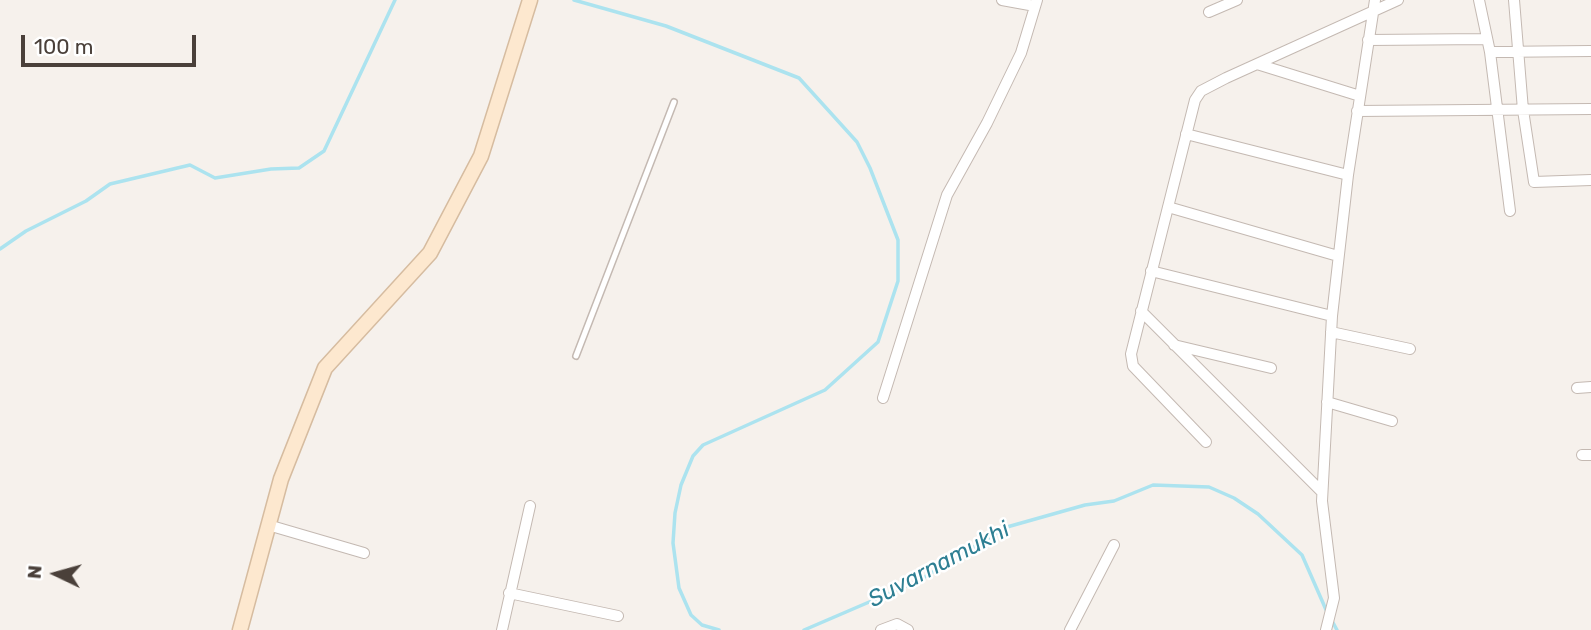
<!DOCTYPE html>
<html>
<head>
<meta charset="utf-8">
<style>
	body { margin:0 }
	#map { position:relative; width:1591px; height:630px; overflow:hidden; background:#f6f1ec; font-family:Rubik,sans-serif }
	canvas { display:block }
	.north { position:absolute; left:21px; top:539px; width:70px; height:70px; -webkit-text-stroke:5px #fff; paint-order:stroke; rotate:275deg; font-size:19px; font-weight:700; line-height:28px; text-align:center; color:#4a403a }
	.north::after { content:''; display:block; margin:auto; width:24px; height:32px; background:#4a403a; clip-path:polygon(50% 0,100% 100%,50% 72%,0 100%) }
	.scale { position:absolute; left:21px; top:35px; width:175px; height:32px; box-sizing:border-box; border:4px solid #4a403a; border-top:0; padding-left:9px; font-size:21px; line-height:24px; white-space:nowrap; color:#4a403a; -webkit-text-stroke:5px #fff; paint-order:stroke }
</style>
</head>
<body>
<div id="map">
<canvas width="1591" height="630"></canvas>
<div class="north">N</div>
<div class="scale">100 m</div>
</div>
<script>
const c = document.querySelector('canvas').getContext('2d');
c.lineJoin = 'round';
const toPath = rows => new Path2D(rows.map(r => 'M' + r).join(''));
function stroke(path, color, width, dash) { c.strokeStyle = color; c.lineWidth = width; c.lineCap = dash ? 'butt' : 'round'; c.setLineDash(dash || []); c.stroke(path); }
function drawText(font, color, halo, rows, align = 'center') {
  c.font = font + ' Rubik,sans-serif'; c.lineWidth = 5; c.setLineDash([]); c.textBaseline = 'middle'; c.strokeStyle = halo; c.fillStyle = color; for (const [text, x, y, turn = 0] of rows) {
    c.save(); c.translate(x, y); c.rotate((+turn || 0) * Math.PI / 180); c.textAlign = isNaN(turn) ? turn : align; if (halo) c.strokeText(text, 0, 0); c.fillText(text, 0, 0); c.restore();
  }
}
stroke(toPath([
	[574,0,666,26,799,78,857,142,870,168,898,240,898,281,878,342,825,390,703,445,693,456,681,485,675,513,673,543,679,588,691,615,702,625,719,630],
	[0,249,26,231,86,201,110,184,190,165,215,178,271,169,299,168,324,151,395,0],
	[1331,619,1337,630],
	[804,630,918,581,1007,527,1085,505,1114,501,1153,485,1209,487,1234,498,1258,514,1302,555,1327,612]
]), '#ace3ef', 3.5);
const lane = toPath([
	[576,356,674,102]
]);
const street = toPath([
	[1002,0,1035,6],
	[1479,0,1490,52,1510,211],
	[1514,0,1523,110,1534,182,1591,180],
	[1209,12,1237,0],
	[1368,40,1486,39],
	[1490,52,1591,51],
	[1257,64,1360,96],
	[1357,111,1591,109],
	[1186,134,1348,175],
	[1168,207,1338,256],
	[1151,271,1332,316],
	[1141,311,1322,492],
	[1331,332,1410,349],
	[1174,345,1271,368],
	[1577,388,1591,387],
	[883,398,947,195,987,123,1021,53,1037,0],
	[1327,402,1392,421],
	[1206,442,1133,366,1131,354,1195,100,1201,91,1226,78,1398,0],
	[1582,455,1591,455],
	[268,525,364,553],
	[509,593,618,616],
	[502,630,530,506],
	[881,630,897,624,908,630],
	[1070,630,1114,545],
	[1326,630,1334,598,1322,501,1332,316,1348,175,1375,0]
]);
const secondary = toPath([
	[240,630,281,479,325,368,430,253,481,156,530,0]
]);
stroke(lane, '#c4b9b2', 8);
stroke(street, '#c4b9b2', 12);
stroke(secondary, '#d6bca0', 17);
stroke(lane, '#fff', 5);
stroke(street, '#fff', 10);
stroke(secondary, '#fde8cf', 14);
drawText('italic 23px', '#2e7f93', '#fff', [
	["Suvarnamukhi",939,565,-28]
]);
</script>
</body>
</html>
